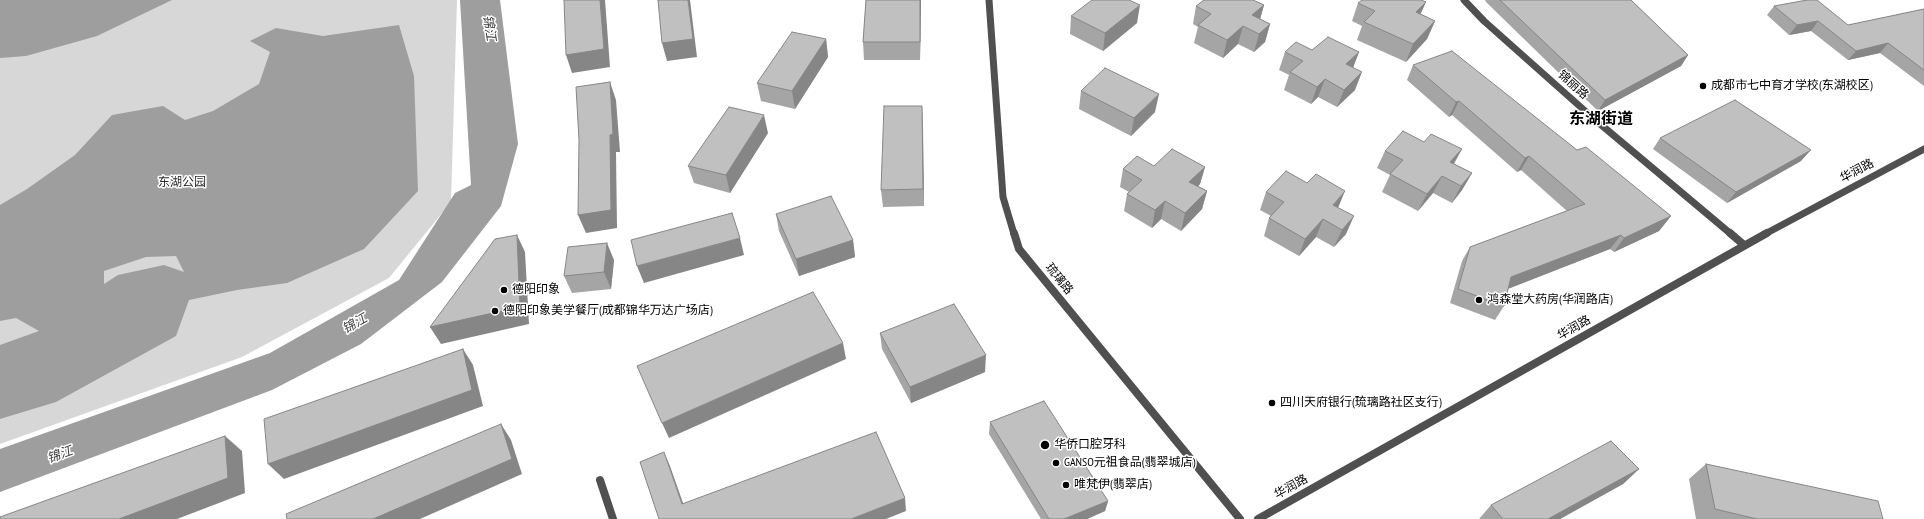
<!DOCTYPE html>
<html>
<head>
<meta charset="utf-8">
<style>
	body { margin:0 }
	canvas { display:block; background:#fff }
</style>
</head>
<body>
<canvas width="1924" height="519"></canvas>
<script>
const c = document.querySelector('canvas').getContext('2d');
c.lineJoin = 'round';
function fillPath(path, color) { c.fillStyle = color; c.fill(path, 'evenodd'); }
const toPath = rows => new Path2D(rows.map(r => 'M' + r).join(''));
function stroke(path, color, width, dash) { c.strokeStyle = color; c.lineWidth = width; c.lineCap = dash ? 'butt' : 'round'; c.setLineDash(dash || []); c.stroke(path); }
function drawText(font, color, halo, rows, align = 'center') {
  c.font = font + ' "PT Sans Narrow","Noto Sans SC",sans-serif'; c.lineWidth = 3; c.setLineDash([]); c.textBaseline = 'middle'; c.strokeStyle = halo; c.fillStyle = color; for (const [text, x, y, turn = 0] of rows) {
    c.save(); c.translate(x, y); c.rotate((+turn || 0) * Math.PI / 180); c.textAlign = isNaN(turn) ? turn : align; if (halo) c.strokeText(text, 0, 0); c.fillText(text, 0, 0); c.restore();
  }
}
fillPath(toPath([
	[0,0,457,0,451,202,389,278,242,357,0,444]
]), '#d7d7d7');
fillPath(toPath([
	[0,0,172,0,97,36,26,56,0,58],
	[460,0,500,0,518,144,501,206,442,282,361,344,272,390,0,492,0,449,270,353,399,280,455,193,471,185],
	[399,25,414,76,418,191,364,249,287,283,237,290,189,300,176,336,56,402,0,419,0,345,39,331,16,318,0,321,0,205,27,189,75,155,112,115,163,106,185,120,213,111,259,84,270,52,250,41,276,28,323,36],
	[176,256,184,272,164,265,118,275,104,284,104,271,146,257]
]), '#9e9e9e');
stroke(toPath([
	[1464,0,1484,21,1593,118,1731,234]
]), '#505050', 7);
stroke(toPath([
	[1730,233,1744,245],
	[600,480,613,519]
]), '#505050', 8);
stroke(toPath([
	[989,0,1003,197,1014,234],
	[1765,234,1924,149]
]), '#505050', 7);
stroke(toPath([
	[1014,233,1019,249,1240,519],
	[1258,519,1767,233]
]), '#505050', 8);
fillPath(toPath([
	[866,0,921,0,920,60,864,60,863,42],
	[1485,0,1631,0,1688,55,1681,66,1598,111,1486,2],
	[1358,3,1421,14,1435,21,1427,39,1406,62,1357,40,1362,26,1352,21],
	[1264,5,1260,19,1270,24,1265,42,1254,52,1238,44,1223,58,1194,43,1198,27,1193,24,1196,6],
	[1774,6,1848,25,1924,9,1924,86,1880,53,1848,60,1811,31,1789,35,1767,15],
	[1071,16,1137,23,1103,51,1070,34],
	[826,39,828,57,795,109,761,101,757,83],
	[1312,50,1359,52,1353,68,1355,90,1337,107,1318,97,1311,104,1284,90,1289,75,1279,70,1285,52],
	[1413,65,1577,150,1671,216,1659,231,1614,252,1610,249,1508,289,1504,306,1495,320,1450,303,1462,261,1470,247,1567,211,1521,170,1517,172,1452,115,1449,117,1407,80],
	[1081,91,1155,112,1131,136,1079,109],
	[922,106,924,206,883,207,881,190],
	[768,133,730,193,694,183,688,166],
	[1660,138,1801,161,1727,203,1653,149],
	[1424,142,1462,149,1454,164,1472,173,1462,190,1452,203,1433,193,1418,211,1382,192,1390,175,1377,168,1385,151],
	[1154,166,1205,167,1200,184,1198,186,1207,191,1202,209,1181,231,1161,219,1152,228,1124,211,1127,194,1129,192,1120,187,1123,169],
	[1266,192,1338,208,1346,234,1334,247,1316,237,1299,256,1264,236,1269,218,1271,216,1260,210],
	[776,214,853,240,855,257,799,276,779,231],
	[614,260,611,289,572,293,564,276],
	[880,333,985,372,911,403,882,349],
	[990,422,1108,501,1105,511,1087,519,1041,519,989,434],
	[1706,464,1883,519,1696,519,1689,479],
	[1639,469,1623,484,1560,519,1479,519,1491,505]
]), '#a5a5a5');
fillPath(toPath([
	[600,0,605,0,610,67,572,73,566,55],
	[688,0,690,0,697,57,667,61,662,43],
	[920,0,921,0,920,60],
	[1426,2,1418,20,1416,12],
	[1140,5,1137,23,1103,51,1105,33],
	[1264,5,1259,23,1252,15],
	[1435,21,1427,39,1406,62,1413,44],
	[1818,21,1811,31,1789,35,1797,25],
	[1270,24,1265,42,1254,52,1259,34],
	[1243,26,1238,44,1223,58,1227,40],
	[826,39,828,57,795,109,792,91],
	[1888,43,1880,53,1848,60,1856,51],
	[1359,52,1352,70,1346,64],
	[1688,55,1681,66,1598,111,1605,100],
	[1362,72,1355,90,1337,107,1344,90],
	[1325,79,1318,97,1311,104,1317,87],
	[610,82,616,100,620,152,616,152,617,228,586,233,578,215,610,135],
	[1159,94,1155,112,1131,136,1134,118],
	[1459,101,1452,115,1449,117,1456,102],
	[922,106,923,124,924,206,923,189],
	[764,115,768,133,730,193,726,175],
	[1462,149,1452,166,1450,162],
	[1811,150,1801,161,1727,203,1736,192],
	[1529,156,1521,170,1517,172,1525,158],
	[1205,167,1200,184,1185,199,1189,182],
	[1472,173,1462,190,1452,203,1461,186],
	[1442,176,1433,193,1418,211,1427,194],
	[1207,191,1202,209,1181,231,1185,213],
	[1345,191,1338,208,1326,222,1333,205],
	[1165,201,1161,219,1152,228,1155,210],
	[1354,216,1346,234,1334,247,1342,230],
	[1671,216,1659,231,1614,252,1624,238],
	[1323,219,1316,237,1299,256,1305,239],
	[517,235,525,252,529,324,441,344,430,327],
	[1621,235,1610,249,1502,291,1511,277],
	[740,238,744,255,644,283,637,266],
	[853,240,855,257,799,276,796,259],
	[607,243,614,260,611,289,604,272],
	[843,343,846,359,669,438,662,423],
	[463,349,473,365,483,406,284,479,268,464],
	[986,355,985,372,911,403,910,387],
	[501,424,511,440,522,474,420,519,373,519],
	[225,436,242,451,245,493,177,519,119,519],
	[664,452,670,466,688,517,682,504],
	[1639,469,1623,484,1560,519,1548,519],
	[905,498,906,511,886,519,851,519],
	[1108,501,1105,511,1087,519,1064,519]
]), '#868686');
const building = toPath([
	[564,0,600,0,604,49,566,55,564,0],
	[658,0,688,0,693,39,662,43,658,0],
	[866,0,920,0,920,42,863,42,866,0],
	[1092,0,1129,0,1140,5,1105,33,1071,16,1092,0],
	[1204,0,1253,0,1264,5,1252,15,1270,24,1259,34,1243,26,1227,40,1198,25,1211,14,1196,6,1204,0],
	[1362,0,1421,0,1426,2,1416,12,1435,21,1413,44,1364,22,1375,11,1358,3,1362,0],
	[1500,0,1631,0,1688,55,1605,100,1500,0],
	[1807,0,1817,0,1848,25,1924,9,1924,70,1888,43,1856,51,1818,21,1797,25,1774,6,1807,0],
	[792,32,826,39,792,91,757,83,792,32],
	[1328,37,1359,52,1346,64,1362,72,1344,90,1325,79,1317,87,1290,72,1303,61,1285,52,1296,42,1312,50,1328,37],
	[1452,51,1577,150,1586,147,1671,216,1624,238,1621,235,1511,277,1504,306,1458,289,1470,247,1585,204,1529,156,1525,158,1459,101,1456,102,1413,65,1452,51],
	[1105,68,1159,94,1134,118,1081,91,1105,68],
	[610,82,613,134,610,135,611,210,578,215,579,140,576,87,610,82],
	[1735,100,1811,150,1736,192,1660,138,1735,100],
	[884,106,922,106,923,189,881,190,884,106],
	[729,107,764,115,726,175,688,166,729,107],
	[1403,131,1424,142,1431,134,1462,149,1450,162,1472,173,1461,186,1442,176,1427,194,1390,174,1403,160,1385,151,1403,131],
	[1172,149,1205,167,1189,182,1207,191,1185,213,1165,201,1155,210,1127,194,1142,180,1123,169,1137,156,1154,166,1172,149],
	[1286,171,1307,183,1316,174,1345,191,1333,205,1354,216,1342,230,1323,219,1305,239,1269,218,1284,202,1266,192,1286,171],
	[831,196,853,240,796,259,776,214,831,196],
	[732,213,740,238,637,266,631,240,732,213],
	[517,235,520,307,430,327,495,239,517,235],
	[607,243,604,272,564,276,568,247,607,243],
	[813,292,843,343,662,423,637,366,813,292],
	[954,304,986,355,910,387,880,333,954,304],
	[463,349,472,390,268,464,264,419,463,349],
	[1044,401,1108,501,1064,519,1049,519,990,422,1044,401],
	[501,424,512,459,373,519,287,519,286,514,501,424],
	[876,432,905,498,851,519,659,519,640,462,664,452,682,504,876,432],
	[225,436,228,478,119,519,0,519,0,517,225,436],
	[1611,441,1639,469,1548,519,1503,519,1491,505,1611,441],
	[1706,464,1878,501,1883,519,1757,519,1715,509,1706,464]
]);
fillPath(building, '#c0c0c0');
stroke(building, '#868686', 1);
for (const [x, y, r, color] of [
	[1703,86,4,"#000"],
	[504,290,4,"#000"],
	[1479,300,4,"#000"],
	[495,311,4,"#000"],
	[1272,403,4,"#000"],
	[1045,445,5,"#000"],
	[1056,463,4,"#000"],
	[1066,485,4,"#000"]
]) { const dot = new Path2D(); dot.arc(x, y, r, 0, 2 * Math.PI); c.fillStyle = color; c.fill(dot); stroke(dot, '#fff', 1.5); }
drawText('12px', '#000', '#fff', [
	["锦丽路",1573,85,42],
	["华润路",1857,171,-28],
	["琉璃路",1059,279,51],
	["华润路",1574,328,-30],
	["华润路",1291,487,-29]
]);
drawText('12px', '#000', '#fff', [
	["成都市七中育才学校(东湖校区)",1711,86],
	["德阳印象",512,290],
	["鸿森堂大药房(华润路店)",1487,300],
	["德阳印象美学餐厅(成都锦华万达广场店)",503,311],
	["四川天府银行(琉璃路社区支行)",1280,403],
	["华侨口腔牙科",1054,445],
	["GANSO元祖食品(翡翠城店)",1064,463],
	["唯梵伊(翡翠店)",1074,485]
], 'left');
drawText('12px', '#2e2e2e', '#fff', [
	["东湖公园",182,183]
]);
drawText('italic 13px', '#3f3f3f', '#fff', [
	["锦江",489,28,81],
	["锦江",355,324,-30],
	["锦江",60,455,-20]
]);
drawText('bold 16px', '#000', '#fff', [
	["东湖街道",1601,119]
]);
</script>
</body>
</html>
